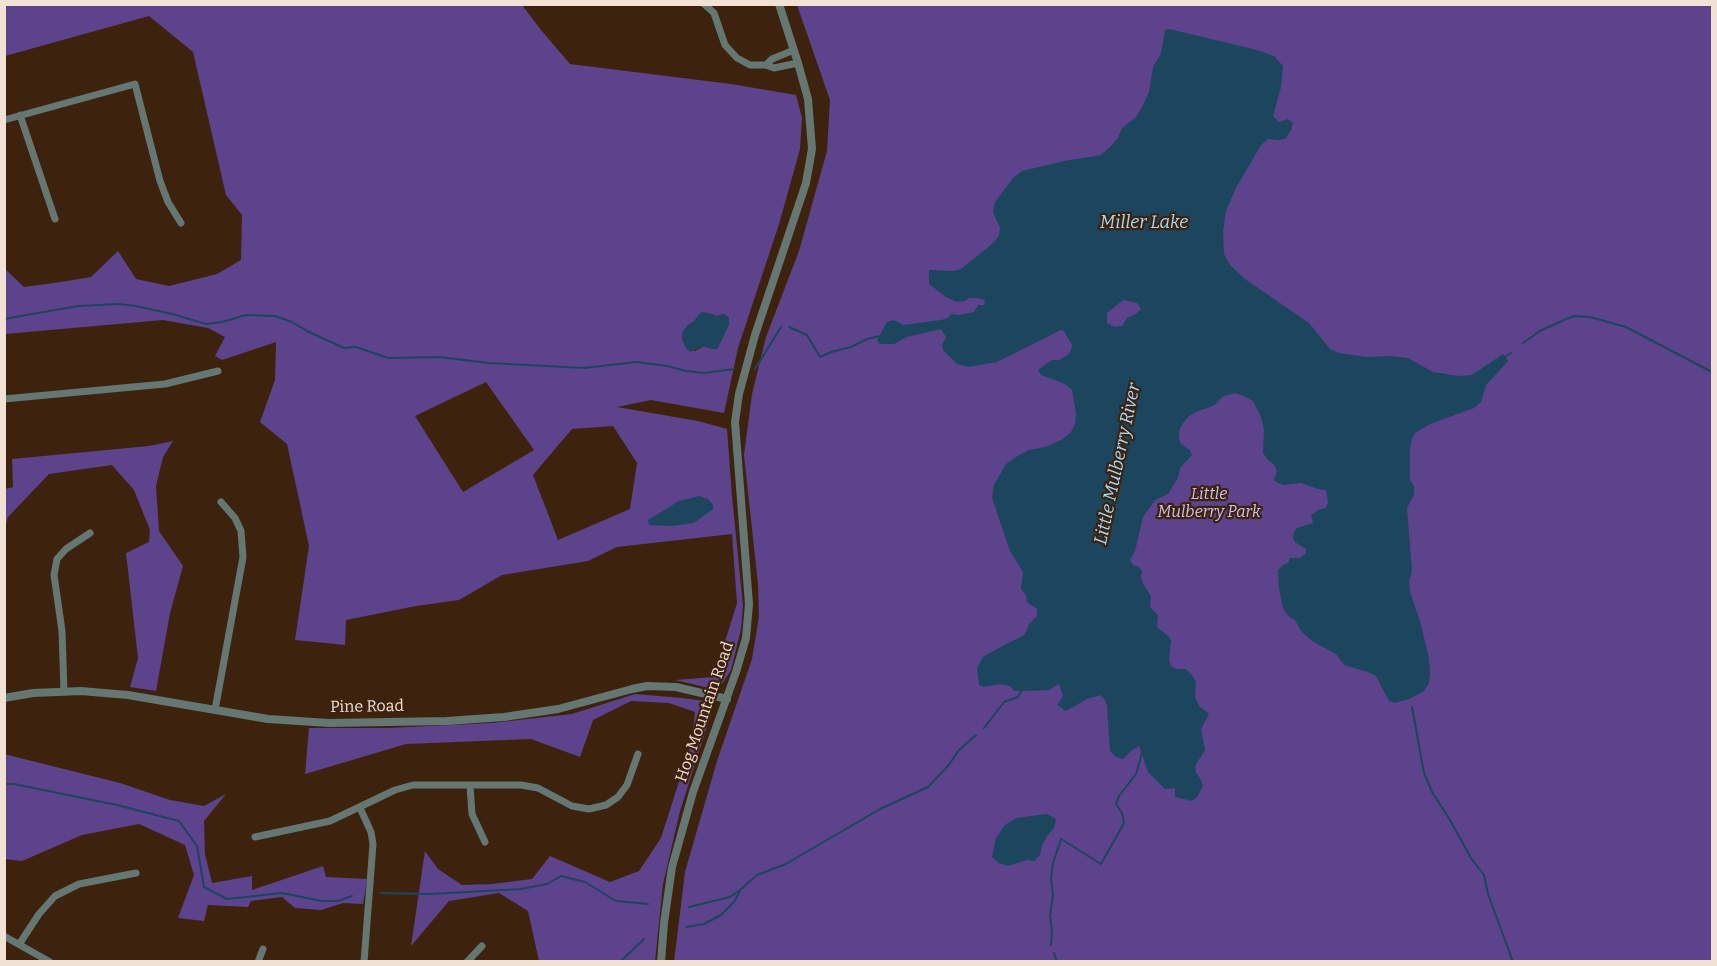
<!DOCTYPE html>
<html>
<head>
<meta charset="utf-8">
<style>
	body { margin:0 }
	#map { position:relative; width:1717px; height:966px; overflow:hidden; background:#3d230e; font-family:Bitter,serif }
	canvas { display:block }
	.frame { position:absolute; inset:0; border:6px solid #f2e1d5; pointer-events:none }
</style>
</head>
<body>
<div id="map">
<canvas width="1717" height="966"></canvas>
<div class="frame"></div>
</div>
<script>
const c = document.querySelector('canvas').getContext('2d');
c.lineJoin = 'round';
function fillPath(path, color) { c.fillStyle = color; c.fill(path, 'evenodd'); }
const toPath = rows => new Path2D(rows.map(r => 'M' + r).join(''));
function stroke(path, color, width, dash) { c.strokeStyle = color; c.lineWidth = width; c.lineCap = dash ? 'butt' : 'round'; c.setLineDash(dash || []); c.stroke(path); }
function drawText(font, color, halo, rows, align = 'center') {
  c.font = font + ' Bitter,serif'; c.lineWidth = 4.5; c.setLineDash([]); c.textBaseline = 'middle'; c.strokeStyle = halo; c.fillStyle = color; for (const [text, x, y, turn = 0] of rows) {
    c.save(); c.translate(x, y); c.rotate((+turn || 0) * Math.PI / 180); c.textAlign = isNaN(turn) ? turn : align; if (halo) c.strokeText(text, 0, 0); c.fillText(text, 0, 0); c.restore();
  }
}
fillPath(toPath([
	[4,5,522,5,541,30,570,64,731,84,796,95,802,118,800,149,779,224,738,348,724,413,651,400,617,407,698,421,727,429,732,496,743,606,741,629,731,670,720,687,709,688,675,680,714,677,737,603,732,534,617,547,588,561,502,575,459,600,416,606,346,620,345,645,295,640,309,546,287,444,260,422,275,380,276,342,222,360,215,356,225,337,208,328,163,320,5,334,5,269,24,287,61,282,91,277,118,251,136,279,169,286,217,274,241,260,242,215,226,195,193,52,149,16,5,56],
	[707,313,717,316,724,314,729,318,729,324,717,349,713,349,704,346,695,351,687,349,682,338,687,326],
	[486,382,534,450,463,492,415,416],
	[613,426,637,463,630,509,558,540,533,475,572,429],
	[797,5,1712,5,1712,961,674,962,685,872,717,761,752,659,759,617,758,584,744,455,752,394,766,337,799,251,827,151,830,100],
	[173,441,163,457,156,486,159,531,183,566,170,613,156,691,130,687,138,658,126,553,149,542,150,530,134,490,112,465,49,474,8,517,5,527,5,489,13,487,12,459,149,446],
	[635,694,682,698,705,701,711,714,680,811,663,884,655,961,539,961,528,911,499,893,449,901,411,946,425,851,438,869,462,885,492,884,532,879,550,856,610,882,639,871,661,838,692,741,695,712,669,703,631,701,593,720,580,757,531,739,406,744,305,774,309,728,388,728,492,723,572,714],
	[4,754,120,783,170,800,204,806,226,794,204,821,205,854,212,883,252,876,252,890,323,866,326,877,367,879,363,904,343,903,321,910,295,908,282,897,251,901,248,907,208,905,204,921,178,918,194,875,185,845,139,824,82,835,22,861,5,859]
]), '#5d438b');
fillPath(toPath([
	[1169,29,1253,49,1274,56,1283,66,1281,87,1273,116,1279,122,1288,119,1293,123,1291,130,1285,139,1278,140,1268,139,1261,145,1236,188,1226,211,1223,232,1224,254,1230,265,1245,279,1309,323,1330,349,1339,353,1367,357,1389,356,1408,358,1433,372,1459,376,1472,375,1503,354,1508,361,1486,385,1481,402,1474,408,1430,424,1415,433,1412,439,1410,448,1410,480,1414,486,1414,495,1407,508,1412,571,1409,581,1410,592,1420,621,1429,658,1430,672,1429,683,1424,691,1409,699,1395,703,1389,701,1376,676,1368,672,1344,665,1336,654,1312,641,1301,631,1295,620,1288,616,1283,608,1279,589,1278,570,1283,565,1288,563,1290,558,1300,558,1306,553,1306,549,1295,542,1293,538,1294,532,1297,528,1313,523,1311,515,1318,510,1326,508,1328,502,1326,490,1318,489,1301,483,1284,485,1278,483,1274,480,1277,471,1274,465,1268,460,1263,453,1264,430,1261,417,1253,401,1244,396,1235,393,1222,397,1215,405,1196,412,1189,416,1183,423,1179,431,1179,439,1181,444,1190,450,1192,455,1180,468,1178,478,1168,494,1155,500,1143,517,1135,551,1130,560,1133,565,1139,567,1142,571,1141,577,1143,584,1151,596,1150,607,1158,615,1157,627,1168,636,1171,640,1169,660,1171,666,1177,669,1186,669,1192,675,1196,682,1195,697,1199,706,1209,714,1201,729,1205,750,1195,766,1196,773,1200,778,1203,786,1197,797,1192,801,1175,797,1175,788,1165,789,1148,772,1139,746,1131,751,1123,759,1116,757,1110,751,1107,706,1105,700,1100,695,1087,699,1066,711,1057,705,1063,696,1059,684,1049,690,1022,691,1014,691,1010,686,1000,684,983,687,979,685,977,668,983,657,1006,644,1019,638,1025,634,1029,624,1037,616,1037,609,1027,602,1026,595,1021,589,1023,572,1010,551,992,498,994,485,1006,464,1016,457,1029,450,1045,447,1063,439,1071,432,1075,424,1076,413,1072,390,1065,384,1041,375,1038,370,1052,360,1059,360,1068,355,1071,350,1072,345,1064,331,1061,330,997,362,969,367,957,364,943,350,942,345,946,337,941,329,907,337,894,344,880,344,877,340,887,322,894,320,903,325,941,320,948,318,950,314,959,315,974,312,978,305,984,305,985,300,978,298,969,298,965,301,957,302,946,297,929,284,929,270,954,271,961,269,991,245,999,236,1000,228,993,212,995,202,1013,178,1022,171,1069,160,1096,156,1101,155,1110,147,1118,138,1122,128,1136,117,1142,107,1149,92,1153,67,1161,53,1165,30],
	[1123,300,1137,303,1141,309,1136,314,1127,318,1122,326,1114,327,1107,323,1107,313],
	[703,312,717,316,724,314,729,318,729,324,717,349,713,349,704,346,690,352,684,344,682,333,685,328,694,321,700,313],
	[699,496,708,499,713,505,713,509,694,523,672,526,649,525,648,520,679,501],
	[1047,814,1056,819,1054,828,1047,836,1042,846,1040,855,1034,861,1027,860,1008,866,999,863,992,857,996,838,1005,825,1016,818]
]), '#1c455e');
stroke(toPath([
	[4,319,78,306,119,304,136,306,172,314,206,324,222,322,246,315,275,316,292,322,307,331,344,348,356,347,388,358,439,357,489,363,584,368,636,362,667,366,686,371,704,373,734,369],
	[789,327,807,335,820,357,831,352,851,347,867,339,880,336],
	[1523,343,1540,331,1564,320,1574,316,1590,317,1626,327,1712,372],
	[1504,358,1511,353],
	[755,369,781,327],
	[1412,707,1424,773,1432,792,1450,820,1471,858,1484,875,1488,894,1513,962],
	[984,728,1004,702,1018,697,1022,690],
	[4,784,14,784,117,805,179,821,197,846,204,887,227,899,282,893,322,901,338,901,352,896],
	[381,893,430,894,521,889,547,884,561,876,585,882,616,901,648,904],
	[689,907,730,897,740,890,757,875,786,864,880,809,928,787,948,766,959,750,976,735],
	[686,927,704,924,721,915,734,902,740,891],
	[1051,945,1052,931,1050,915,1053,895,1051,879,1053,863,1061,839,1101,864,1124,823,1122,813,1116,804,1119,796,1136,774,1142,753],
	[1054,953,1057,962],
	[620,962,644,939]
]), '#1c455e', 2);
stroke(toPath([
	[704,4,714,13,725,45,737,58,750,65,766,65,774,68,798,63],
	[766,65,772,59,794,50],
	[20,115,55,219],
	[4,120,135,84,160,181,168,202,181,223],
	[4,399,165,384,218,371],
	[64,692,62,631,54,575,57,559,66,549,90,533],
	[215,710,243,557,241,531,235,518,221,502],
	[470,786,472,814,485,842],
	[360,808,371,832,373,844,364,962],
	[255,837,330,821,395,790,413,785,521,785,538,788,572,806,589,809,606,805,618,797,627,785,638,754],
	[4,936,50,962],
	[20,943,39,914,55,896,79,884,136,873],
	[258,962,263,949],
	[467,962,482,946]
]), '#647772', 7);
stroke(toPath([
	[4,698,33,693,81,691,128,695,268,719,329,723,447,721,504,717,558,709,632,689,647,686,676,687,727,699],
	[661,962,664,923,672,867,693,792,736,672,746,638,749,604,735,422,739,394,755,335,806,183,812,149,808,99,798,63,779,4]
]), '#647772', 8);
drawText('italic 16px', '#cfc0f5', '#3d230e', [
	["Little",1209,495],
	["Mulberry Park",1209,513]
]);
drawText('16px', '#f2e1d5', '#3d230e', [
	["Pine Road",367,707,-1],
	["Hog Mountain Road",705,712,-71]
]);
drawText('italic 18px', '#a4d9fd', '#3d230e', [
	["Miller Lake",1144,223],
	["Little Mulberry River",1118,464,-78]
]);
</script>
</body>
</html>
